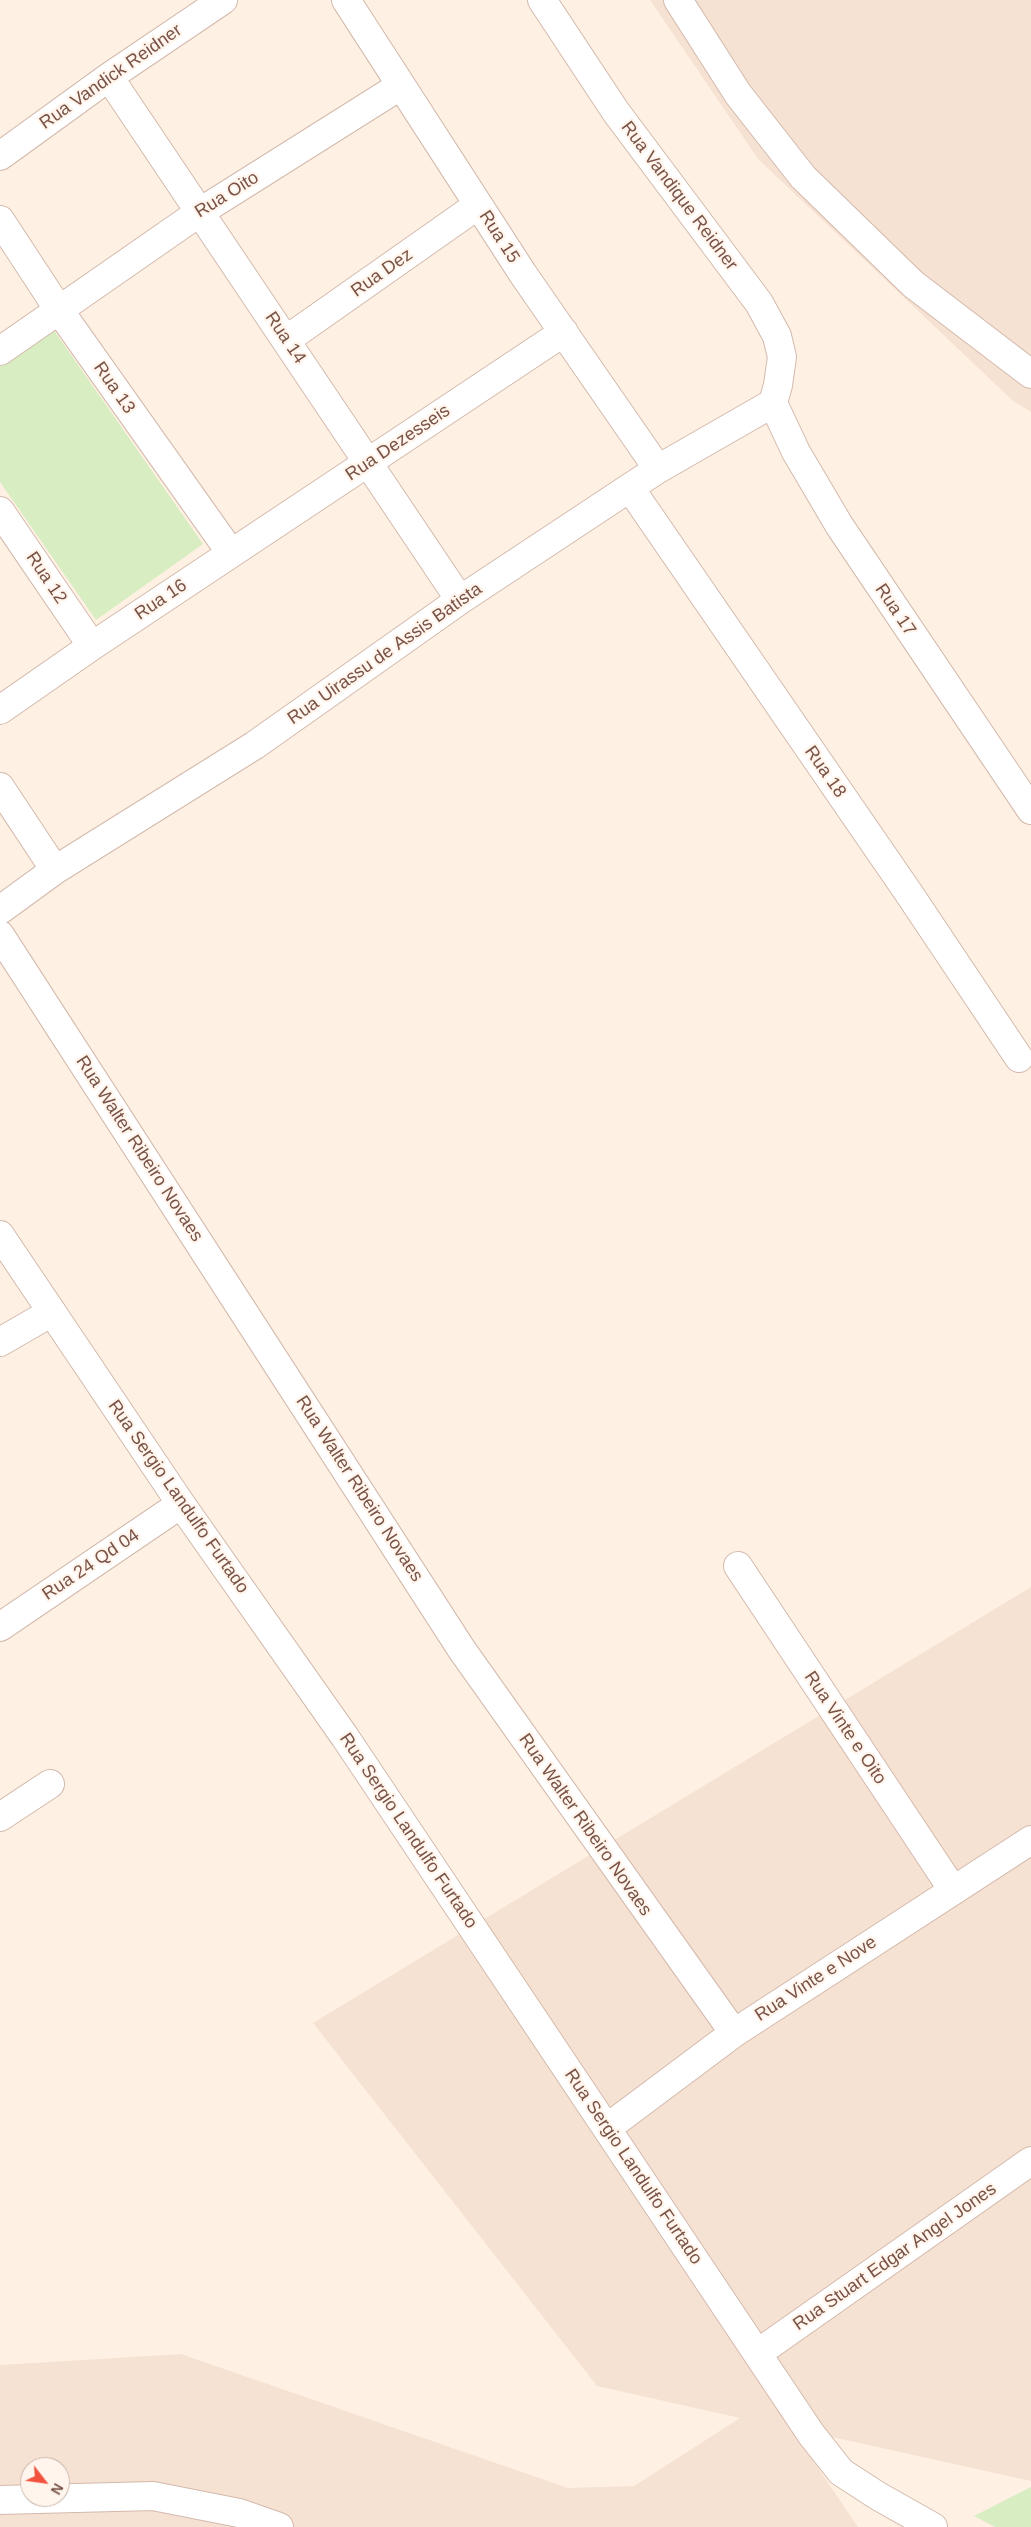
<!DOCTYPE html>
<html>
<head>
<meta charset="utf-8">
<style>
	body { margin:0 }
	#map { position:relative; width:1031px; height:2527px; overflow:hidden; background:#fef1e4; font-family:Arial,sans-serif }
	canvas { display:block }
	.north { position:absolute; left:20px; top:2457px; width:50px; height:50px; box-sizing:border-box; background:#fff5ec; border:1px solid #c9b4aa; border-radius:50%; rotate:120deg; font-size:14px; font-weight:700; line-height:20px; text-align:center; color:#795347 }
	.north::after { content:''; display:block; margin:auto; width:18px; height:22px; background:#f2533f; clip-path:polygon(50% 0,100% 100%,50% 72%,0 100%) }
</style>
</head>
<body>
<div id="map">
<canvas width="1031" height="2527"></canvas>
<div class="north">N</div>
</div>
<script>
const c = document.querySelector('canvas').getContext('2d');
c.lineJoin = 'round';
function fillPath(path, color) { c.fillStyle = color; c.fill(path, 'evenodd'); }
const toPath = rows => new Path2D(rows.map(r => 'M' + r).join(''));
function stroke(path, color, width, dash) { c.strokeStyle = color; c.lineWidth = width; c.lineCap = dash ? 'butt' : 'round'; c.setLineDash(dash || []); c.stroke(path); }
function drawText(font, color, halo, rows, align = 'center') {
  c.font = font + ' Arial,sans-serif'; c.lineWidth = 4.5; c.setLineDash([]); c.textBaseline = 'middle'; c.strokeStyle = halo; c.fillStyle = color; for (const [text, x, y, turn = 0] of rows) {
    c.save(); c.translate(x, y); c.rotate((+turn || 0) * Math.PI / 180); c.textAlign = isNaN(turn) ? turn : align; if (halo) c.strokeText(text, 0, 0); c.fillText(text, 0, 0); c.restore();
  }
}
fillPath(toPath([
	[650,0,1031,0,1031,412,1013,401,758,159],
	[1031,1587,1031,2481,791,2428,858,2527,0,2527,0,2365,181,2354,568,2488,634,2486,740,2418,597,2386,313,2023],
	[30,2467,60,2467,60,2497,30,2497]
]), '#f6e2d2');
fillPath(toPath([
	[53,329,203,544,96,620,0,482,0,367],
	[1031,2487,1031,2527,995,2527,974,2516]
]), '#d8edc1');
const street = toPath([
	[346,0,523,274,658,469],
	[542,0,616,112,759,303,777,336,782,357,778,385,773,403],
	[678,0,738,94,803,177,913,284,1031,374],
	[109,77,460,600],
	[0,156,109,77,223,0],
	[0,220,59,310,231,553],
	[286,340,478,205],
	[0,351,200,212,400,86],
	[773,403,796,452,839,525,1031,810],
	[630,488,910,895,1019,1058],
	[0,511,92,646],
	[0,710,92,646,564,332],
	[0,787,55,870],
	[0,910,55,870,255,745,460,600,658,469,773,403],
	[0,935,462,1650,734,2033],
	[0,1235,181,1504,345,1737,811,2434,841,2472,878,2496,933,2527],
	[0,1342,52,1312],
	[738,1566,953,1890],
	[0,1627,181,1504],
	[0,1817,50,1784],
	[607,2128,734,2033,1031,1840],
	[758,2353,1031,2161],
	[0,2500,153,2496,239,2513,279,2527]
]);
stroke(street, '#d3b9ac', 30);
stroke(street, '#fff', 28);
drawText('18px', '#795347', '#fff5ec', [
	["Rua Vandick Reidner",111,77,-35],
	["Rua Oito",227,195,-32],
	["Rua Vandique Reidner",679,196,53],
	["Rua 15",499,237,57],
	["Rua Dez",382,273,-35],
	["Rua 14",285,338,56],
	["Rua 13",114,388,55],
	["Rua Dezesseis",398,443,-34],
	["Rua 12",46,578,56],
	["Rua 16",161,600,-34],
	["Rua 17",895,610,56],
	["Rua Uirassu de Assis Batista",385,654,-35],
	["Rua 18",825,772,55],
	["Rua Walter Ribeiro Novaes",139,1149,57],
	["Rua Walter Ribeiro Novaes",359,1489,57],
	["Rua Sergio Landulfo Furtado",178,1497,55],
	["Rua 24 Qd 04",91,1565,-34],
	["Rua Vinte e Oito",845,1728,56],
	["Rua Walter Ribeiro Novaes",585,1825,55],
	["Rua Sergio Landulfo Furtado",408,1831,56],
	["Rua Vinte e Nove",816,1979,-33],
	["Rua Sergio Landulfo Furtado",633,2167,56],
	["Rua Stuart Edgar Angel Jones",895,2257,-35]
]);
</script>
</body>
</html>
